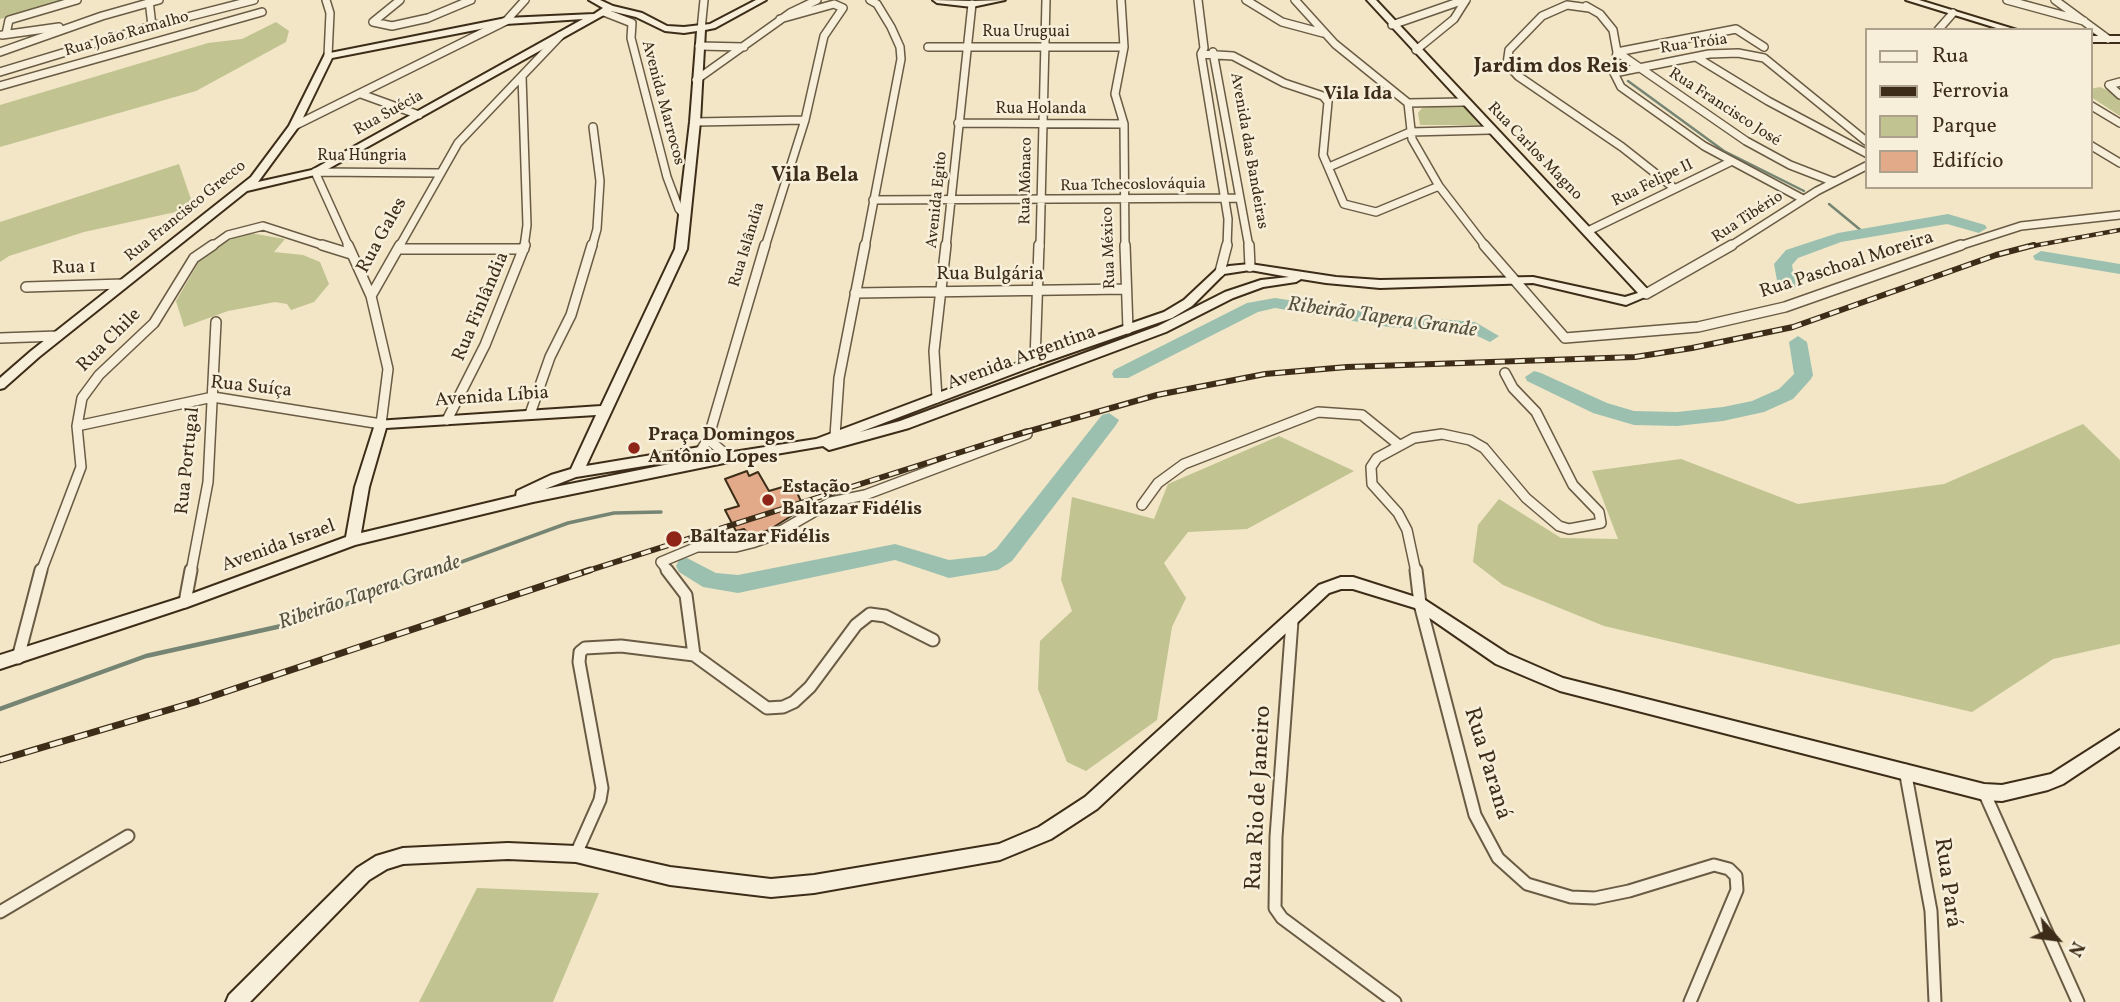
<!DOCTYPE html>
<html>
<head>
<meta charset="utf-8">
<style>
	body { margin:0 }
	#map { position:relative; width:2120px; height:1002px; overflow:hidden; background:#f2e6c6; font-family:Vollkorn,serif }
	canvas { display:block }
	.legend { position:absolute; left:1865px; top:28px; width:228px; height:161px; box-sizing:border-box; background:#f7efda; border:2px solid #ada18c; margin:0; padding:9px 12px; list-style:none; font-size:21px; color:#3d2d18 }
	.legend li { display:flex; align-items:center; gap:14px; height:35px }
	.legend b { width:35px; border:2px solid #ada18c }
	.north { position:absolute; left:2022px; top:904px; width:70px; height:70px; -webkit-text-stroke:5px #f7efda; paint-order:stroke; rotate:118deg; font-size:19px; font-weight:700; line-height:28px; text-align:center; color:#3d2d18 }
	.north::after { content:''; display:block; margin:auto; width:24px; height:32px; background:#3d2d18; clip-path:polygon(50% 0,100% 100%,50% 72%,0 100%) }
</style>
</head>
<body>
<div id="map">
<canvas width="2120" height="1002"></canvas>
<ul class="legend">
<li><b style="height:9px;background:#f7efda"></b>Rua</li>
<li><b style="height:9px;background:#3d2d18"></b>Ferrovia</li>
<li><b style="height:19px;background:#c1c391"></b>Parque</li>
<li><b style="height:19px;background:#e2aa88"></b>Edifício</li>
</ul>
<div class="north">N</div>
</div>
<script>
const c = document.querySelector('canvas').getContext('2d');
c.lineJoin = 'round';
function fillPath(path, color) { c.fillStyle = color; c.fill(path, 'evenodd'); }
const toPath = rows => new Path2D(rows.map(r => 'M' + r).join(''));
function stroke(path, color, width, dash) { c.strokeStyle = color; c.lineWidth = width; c.lineCap = dash ? 'butt' : 'round'; c.setLineDash(dash || []); c.stroke(path); }
function drawText(font, color, halo, rows, align = 'center') {
  c.font = font + ' Vollkorn,serif'; c.lineWidth = 5; c.setLineDash([]); c.textBaseline = 'middle'; c.strokeStyle = halo; c.fillStyle = color; for (const [text, x, y, turn = 0] of rows) {
    c.save(); c.translate(x, y); c.rotate((+turn || 0) * Math.PI / 180); c.textAlign = isNaN(turn) ? turn : align; if (halo) c.strokeText(text, 0, 0); c.fillText(text, 0, 0); c.restore();
  }
}
fillPath(toPath([
	[0,0,69,0,0,19],
	[276,22,289,31,286,42,196,91,0,147,0,105,208,43,242,39],
	[2100,87,2120,96,2120,116,2091,97,2090,89],
	[1455,104,1464,106,1479,125,1420,125,1418,113,1422,108],
	[179,164,194,208,84,232,9,256,0,262,0,222],
	[244,232,285,239,274,252,303,255,320,262,329,284,314,302,291,310,287,304,275,302,228,311,184,327,176,301,203,255],
	[2083,424,2120,460,2120,644,2053,659,1972,712,1604,626,1503,585,1473,562,1478,525,1499,499,1561,538,1618,539,1592,471,1681,459,1798,504,1944,484],
	[1279,436,1354,471,1247,529,1188,532,1164,563,1186,598,1172,627,1157,720,1086,771,1067,762,1038,689,1040,641,1072,611,1061,580,1072,497,1154,519,1168,484],
	[477,888,599,893,553,1002,419,1002]
]), '#c1c391');
stroke(toPath([
	[1628,81,1724,151,1804,191],
	[1829,204,1863,232]
]), '#768573', 2.5);
stroke(toPath([
	[434,572,568,523,614,513,661,512]
]), '#768573', 3.5);
stroke(toPath([
	[0,709,146,656,295,623,439,570]
]), '#768573', 4.5);
fillPath(toPath([
	[1948,214,1985,225,1987,228,1979,233,1947,224,1841,242,1798,258,1792,265,1796,286,1793,290,1781,290,1778,286,1774,264,1786,250,1838,233,1948,214],
	[2041,251,2120,264,2120,274,2035,260,2033,256,2041,251],
	[1275,298,1389,315,1475,322,1499,336,1490,342,1471,333,1389,327,1275,308,1258,312,1128,378,1114,378,1112,374,1114,370,1247,303,1275,298],
	[1798,336,1807,342,1813,375,1811,379,1793,399,1764,412,1723,421,1677,426,1634,425,1593,413,1527,381,1525,377,1534,371,1541,373,1607,403,1634,411,1677,412,1723,407,1752,401,1779,389,1794,374,1789,342,1798,336],
	[1109,413,1119,420,1116,425,1012,561,998,570,949,578,895,560,738,593,703,587,679,572,676,566,679,560,687,558,716,573,738,575,895,544,949,560,985,556,996,549,1102,415,1109,413]
]), '#9cc0b0');
const building = toPath([
	[747,471,749,476,758,472,769,491,786,486,788,491,795,488,804,508,769,530,750,536,744,529,736,531,725,510,739,506,725,479,747,471]
]);
fillPath(building, '#e2aa88');
stroke(building, '#3d2d18', 2);
const streetFar2 = toPath([
	[149,0,152,26],
	[326,0,330,13,328,56],
	[400,0,373,22,392,26,428,18,471,0],
	[1121,0,1124,47,1115,94,1124,124,1125,247],
	[1198,0,1204,48,1201,54,1228,219,1227,247],
	[1246,0,1282,22,1323,33],
	[1295,0,1335,44,1408,103],
	[2007,0,2084,21],
	[2055,0,2108,39],
	[1586,6,1600,14,1613,30,1617,52,1614,73],
	[1589,8,1567,5,1542,16,1509,50,1507,64,1518,76,1622,147,1674,188],
	[604,12,632,23,631,38,667,177,679,209,686,217],
	[1392,25,1464,0],
	[701,30,704,0],
	[1938,30,1953,13],
	[6,34,9,20,77,0],
	[2,35,59,27],
	[699,46,744,47],
	[928,47,1124,47],
	[1416,50,1454,19,1466,0],
	[0,52,102,16,159,0],
	[1213,52,1249,247],
	[1617,52,1746,141,1790,165,1834,182],
	[1617,52,1736,29,1764,47],
	[1201,54,1233,56,1284,83,1323,96,1328,102,1323,155,1344,204,1376,212,1439,186],
	[1696,57,1768,101,1866,153],
	[0,72,152,26,254,0],
	[1614,73,1709,54,1738,53,1764,58,1866,141],
	[1614,73,1621,87,1704,146,1803,199],
	[522,76,527,225,524,247],
	[696,80,790,13,817,0],
	[2120,82,2109,85,2120,95],
	[0,86,262,12],
	[361,94,419,115],
	[1408,103,1412,139,1439,186,1486,247],
	[1408,103,1464,102],
	[2090,105,2120,123],
	[695,122,805,120],
	[958,123,1124,124],
	[294,126,506,21,525,0],
	[2090,145,2120,163],
	[1329,167,1410,132,1490,130],
	[873,200,1240,198],
	[1588,231,1730,162],
	[211,247,228,235,263,226,328,247],
	[349,247,315,172,439,173],
	[399,247,458,143,560,36],
	[592,247,597,229,600,181,593,127],
	[765,247,805,120,824,36,843,8,834,4,780,19],
	[865,247,901,59,900,47,891,27,877,4,870,0],
	[946,247,972,4],
	[1040,247,1046,0],
	[1729,247,1817,191,1866,166],
	[1956,247,2021,226,2120,215]
]);
const streetFar1 = toPath([
	[322,245,351,254],
	[348,245,371,296],
	[1125,245,1128,329],
	[1249,245,1250,267],
	[1484,245,1565,338,1698,327,1785,307,1961,245],
	[399,249,524,249],
	[1220,272,1227,245],
	[26,287,123,284],
	[855,293,1125,289],
	[1646,294,1732,245],
	[0,338,58,336],
	[1035,361,1039,245],
	[937,398,934,351,946,245],
	[530,414,550,357,571,315,592,245],
	[447,420,485,345,525,245],
	[77,426,213,397,381,424,388,369,371,296,400,245],
	[835,436,839,378,865,245],
	[708,439,729,457],
	[700,452,708,439,765,245],
	[1142,505,1158,483,1184,464,1318,412,1362,415,1399,445],
	[41,572,81,467,77,426,82,398,99,375,154,323,194,258,213,245],
	[191,572,208,482,216,322],
	[669,572,661,562,697,547,736,547,752,543,772,536,831,502,865,495,1027,434],
	[1416,572,1407,530,1398,513,1372,484,1371,467,1377,458,1414,438,1442,434,1470,440,1484,448,1526,498,1559,526,1569,529,1601,523,1599,512,1573,485,1536,412,1513,388,1505,373]
]);
const street = toPath([
	[667,570,686,595,694,655,767,708,783,707,794,702,810,687,856,625,870,614,885,616,933,640],
	[1416,570,1420,604,1475,815,1498,858,1527,884,1571,897,1595,898,1629,891,1714,865,1729,869,1736,876,1737,890,1690,1002],
	[185,602,191,570],
	[1292,621,1276,837,1275,908,1282,918,1395,1002],
	[18,658,41,570],
	[1905,770,1931,911,1935,1002],
	[1984,792,2078,1002],
	[576,854,600,800,602,788,579,662,580,652,585,648,621,646,694,655],
	[0,912,128,836]
]);
const secondary = toPath([
	[589,0,600,0,613,6,642,13,667,26,684,27,710,24,756,0,766,0,715,28,705,30,700,122,687,249,586,466,700,447,727,453,816,439,1031,358,1164,312,1184,300,1216,270,1229,266,1250,264,1336,277,1380,280,1533,277,1625,297,1638,293,1367,0,1376,0,1652,294,1626,305,1533,283,1380,288,1326,283,1301,279,1296,282,1263,287,1233,298,1166,332,909,428,829,450,823,446,729,462,533,502,355,545,190,606,0,669,0,655,180,598,346,537,355,487,376,421,601,406,675,249,690,122,697,31,684,33,665,31,636,17,611,11,319,174,247,191,39,357,4,388,0,389,0,378,31,351,251,177,289,126,325,54,506,18,594,14,603,8,589,0],
	[583,19,312,170,258,182,299,126,332,58,506,24,583,19],
	[1250,270,1289,277,1261,280,1225,292,1158,326,900,421,860,432,1039,364,1172,318,1192,306,1224,274,1250,270],
	[596,415,571,469,551,475,517,491,516,496,361,533,369,487,386,428,596,415],
	[700,457,704,457,545,489,576,477,700,457],
	[933,0,972,1,1005,0,972,7,937,3,933,0],
	[1906,0,1919,0,2017,30,2003,30,1906,0],
	[2090,36,2120,36,2120,42,2090,42,2090,36],
	[1341,577,1353,577,1425,600,1508,654,1563,678,1984,784,2002,785,2051,774,2120,730,2120,746,2063,784,2048,790,2002,801,1984,800,1560,691,1496,664,1415,608,1353,589,1341,589,1329,593,1097,809,1051,839,1000,860,814,893,771,897,670,885,576,862,508,859,403,864,387,869,369,880,250,1002,226,1002,229,995,357,868,376,856,403,848,508,843,576,846,670,867,771,879,814,875,999,844,1039,827,1085,797,1319,585,1341,577]
]);
stroke(streetFar2, '#6a5b44', 10);
stroke(streetFar1, '#6a5b44', 12);
stroke(street, '#6a5b44', 15);
stroke(secondary, '#3d2d18', 4);
stroke(streetFar2, '#f7efda', 7);
stroke(streetFar1, '#f7efda', 9);
stroke(street, '#f7efda', 11);
fillPath(secondary, '#f7efda');
const railFar2 = toPath([
	[2027,247,2120,230]
]);
const railFar1 = toPath([
	[584,572,1005,438,1157,395,1265,374,1347,367,1635,357,1692,348,1793,327,1996,255,2034,245]
]);
const rail = toPath([
	[0,760,195,702,590,570]
]);
stroke(railFar2, '#3d2d18', 4.5);
stroke(railFar1, '#3d2d18', 6);
stroke(rail, '#3d2d18', 7);
stroke(railFar2, '#f7efda', 2.5, [7]);
stroke(railFar1, '#f7efda', 3.5, [10]);
stroke(rail, '#f7efda', 4.5, [13]);
for (const [x, y, r, color] of [
	[634,448,7,"#8f2418"],
	[768,500,7,"#8f2418"],
	[674,539,9,"#8f2418"]
]) { const dot = new Path2D(); dot.arc(x, y, r, 0, 2 * Math.PI); c.fillStyle = color; c.fill(dot); stroke(dot, '#f7efda', 2.5); }
drawText('16px', '#3d2d18', '#f7efda', [
	["Rua Uruguai",1026,33],
	["Rua João Ramalho",127,35,-16],
	["Rua Tróia",1694,45,-8],
	["Avenida Marrocos",662,103,75],
	["Rua Francisco José",1724,108,33],
	["Rua Holanda",1041,110],
	["Rua Suécia",389,114,-29],
	["Avenida das Bandeiras",1248,151,80],
	["Rua Carlos Magno",1534,152,46],
	["Rua Hungria",362,157],
	["Rua Mônaco",1027,181,-89],
	["Rua Felipe II",1653,184,-26],
	["Rua Tchecoslováquia",1133,186,-1],
	["Avenida Egito",938,200,-84],
	["Rua Francisco Grecco",186,212,-39],
	["Rua Tibério",1748,218,-33],
	["Rua Islândia",748,245,-73],
	["Rua México",1110,248,-92]
]);
drawText('bold 19px', '#3d2d18', '#f7efda', [
	["Vila Ida",1358,96]
]);
drawText('19px', '#3d2d18', '#f7efda', [
	["Rua Gales",383,236,-61],
	["Rua Paschoal Moreira",1847,266,-18],
	["Rua 1",74,269,-2],
	["Rua Bulgária",990,276],
	["Rua Finlândia",482,307,-67],
	["Rua Chile",110,341,-45],
	["Avenida Argentina",1022,359,-20],
	["Rua Suíça",251,388,6],
	["Avenida Líbia",492,398,-4],
	["Rua Portugal",189,461,-84],
	["Avenida Israel",279,547,-20]
]);
drawText('bold 19px', '#3d2d18', '#f7efda', [
	["Praça Domingos",648,437],
	["Antônio Lopes",648,459],
	["Estação",782,489],
	["Baltazar Fidélis",782,511],
	["Baltazar Fidélis",690,539]
], 'left');
drawText('bold 21px', '#3d2d18', '#f7efda', [
	["Jardim dos Reis",1551,68],
	["Vila Bela",815,177]
]);
drawText('italic 21px', '#55523e', '#f7efda', [
	["Ribeirão Tapera Grande",1382,319,8],
	["Ribeirão Tapera Grande",370,594,-19]
]);
drawText('23px', '#3d2d18', '#f7efda', [
	["Rua Paraná",1486,764,73],
	["Rua Rio de Janeiro",1260,798,-87],
	["Rua Pará",1946,883,82]
]);
</script>
</body>
</html>
